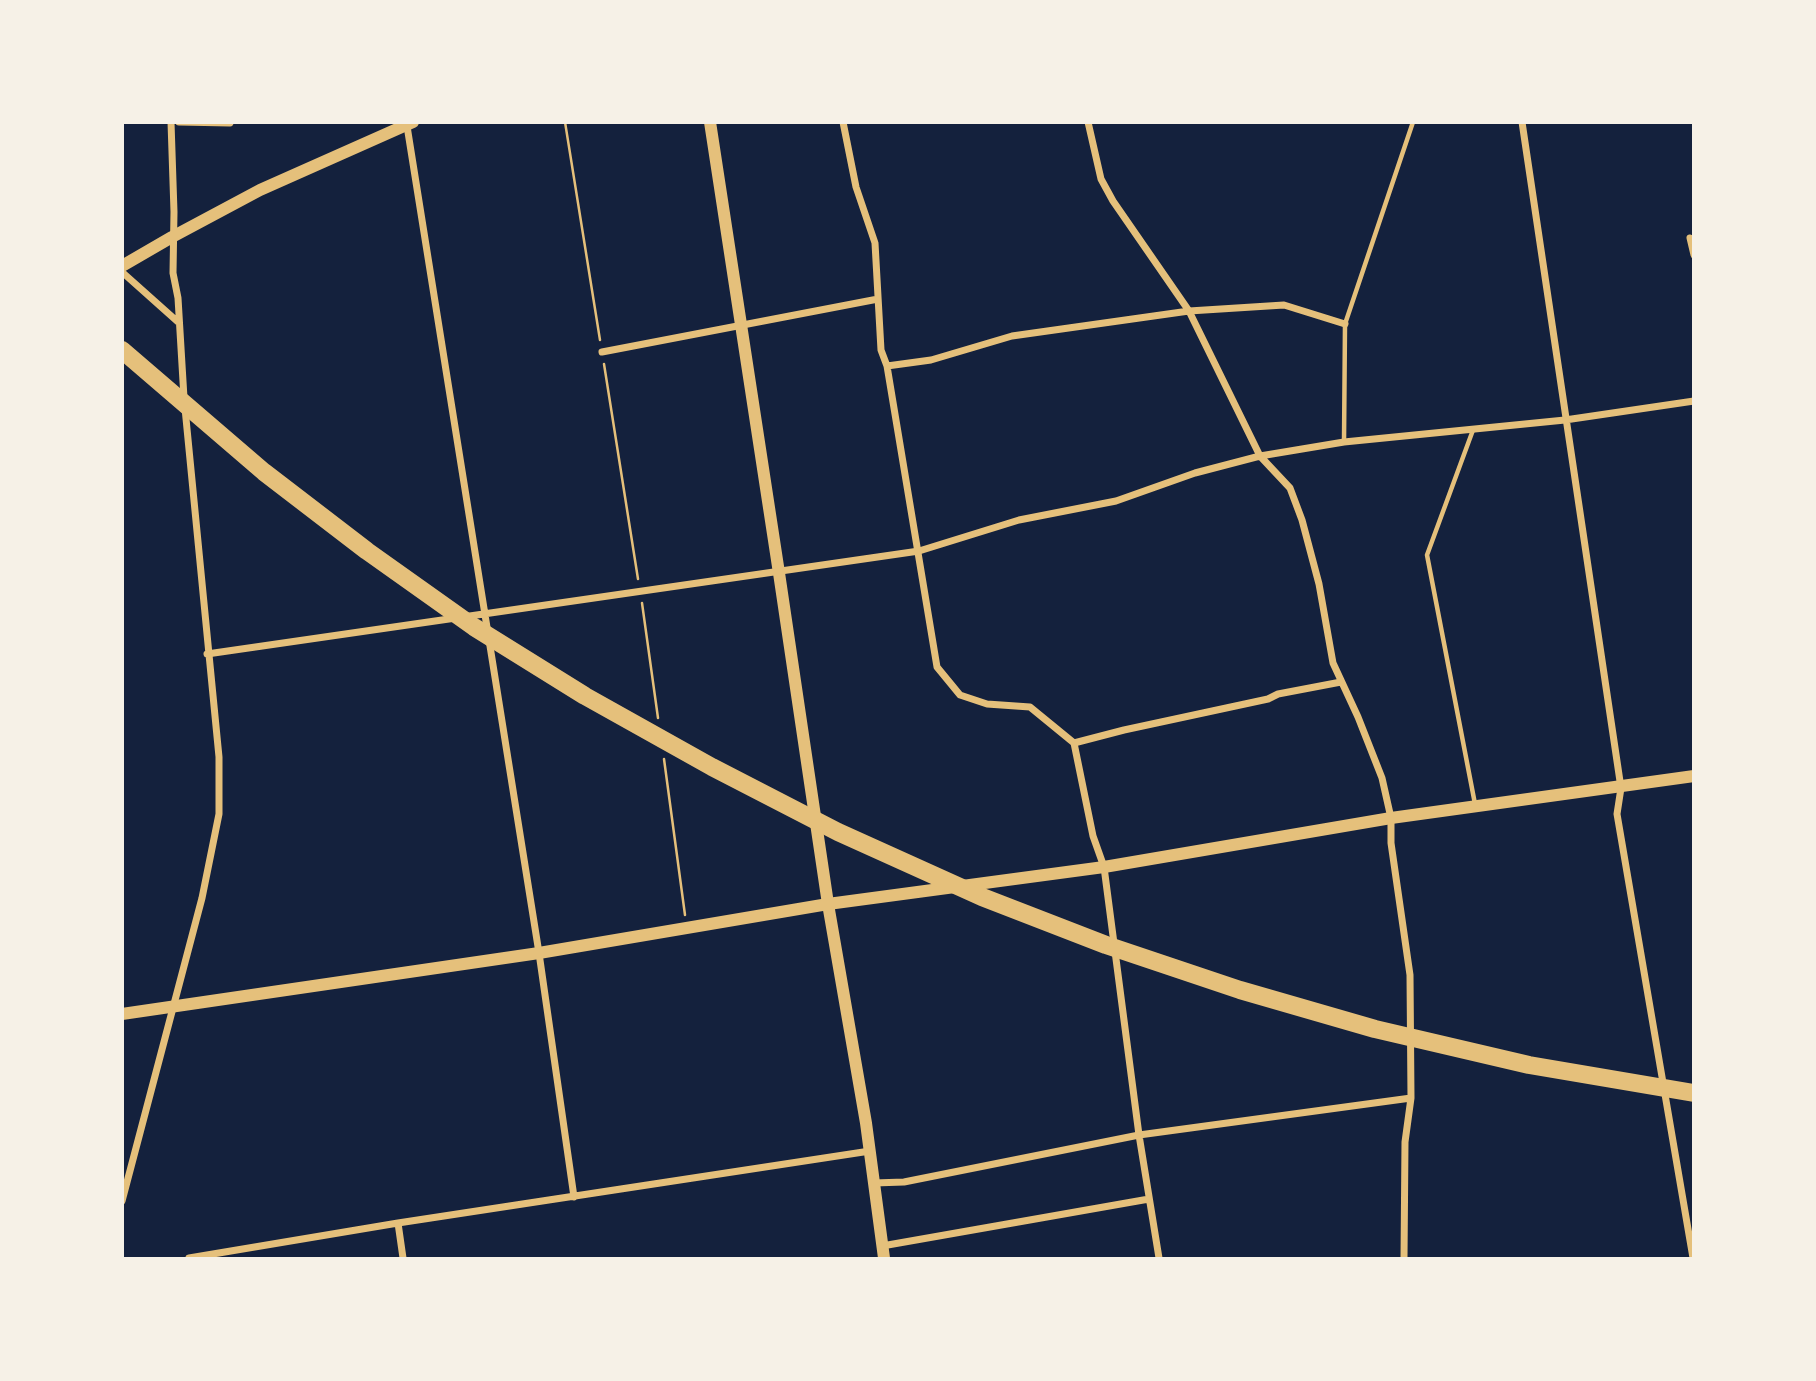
<!DOCTYPE html>
<html>
<head>
<meta charset="utf-8">
<style>
	body { margin:0 }
	#map { position:relative; width:1816px; height:1381px; overflow:hidden; background:#14213d; font-family:Montserrat,sans-serif }
	canvas { display:block }
	.frame { position:absolute; inset:0; border:124px solid #f6f1e7; pointer-events:none }
</style>
</head>
<body>
<div id="map">
<canvas width="1816" height="1381"></canvas>
<div class="frame"></div>
</div>
<script>
const c = document.querySelector('canvas').getContext('2d');
c.lineJoin = 'round';
const toPath = rows => new Path2D(rows.map(r => 'M' + r).join(''));
function stroke(path, color, width, dash) { c.strokeStyle = color; c.lineWidth = width; c.lineCap = dash ? 'butt' : 'round'; c.setLineDash(dash || []); c.stroke(path); }
stroke(toPath([
	[565,122,600,340],
	[604,364,638,579],
	[642,603,658,718],
	[664,759,685,915]
]), '#e5c07b', 2.5);
stroke(toPath([
	[1473,430,1427,555,1475,804],
	[1344,442,1345,324,1413,122]
]), '#e5c07b', 4.5);
stroke(toPath([
	[179,122,230,123],
	[843,122,856,187,875,243,881,350,887,366,937,667,960,695,987,704,1030,707,1074,743,1093,836,1104,867,1139,1135,1159,1258],
	[1088,122,1101,179,1113,201,1189,311,1260,456,1290,488,1302,520,1319,584,1333,663,1358,717,1382,778,1391,818,1391,843,1410,975,1411,1098,1405,1142,1404,1258],
	[1522,122,1621,788,1617,814,1693,1258],
	[407,126,539,953,574,1197],
	[1690,238,1694,255],
	[122,272,178,322],
	[602,352,878,299],
	[887,366,931,360,1012,336,1189,311,1284,305,1345,324],
	[207,654,919,551,1019,520,1116,501,1195,473,1260,456,1344,442,1565,420,1694,401],
	[1074,743,1124,730,1268,699,1278,694,1341,682],
	[874,1183,904,1182,1139,1135,1411,1098],
	[122,1201,202,898,219,814,219,757,184,398,178,298,173,273,174,212,171,122],
	[398,1223,403,1258],
	[882,1246,1149,1199],
	[189,1258,398,1223,870,1151]
]), '#e5c07b', 7);
stroke(toPath([
	[710,122,779,573,828,904,866,1123,884,1258],
	[122,1014,539,953,828,904,1104,867,1391,818,1694,776]
]), '#e5c07b', 12);
stroke(toPath([
	[122,266,172,237,260,190,413,122]
]), '#e5c07b', 12);
stroke(toPath([
	[122,350,264,472,367,551,474,627,585,696,712,767,838,832,982,897,1106,945,1240,990,1375,1029,1529,1065,1694,1093]
]), '#e5c07b', 18);
</script>
</body>
</html>
